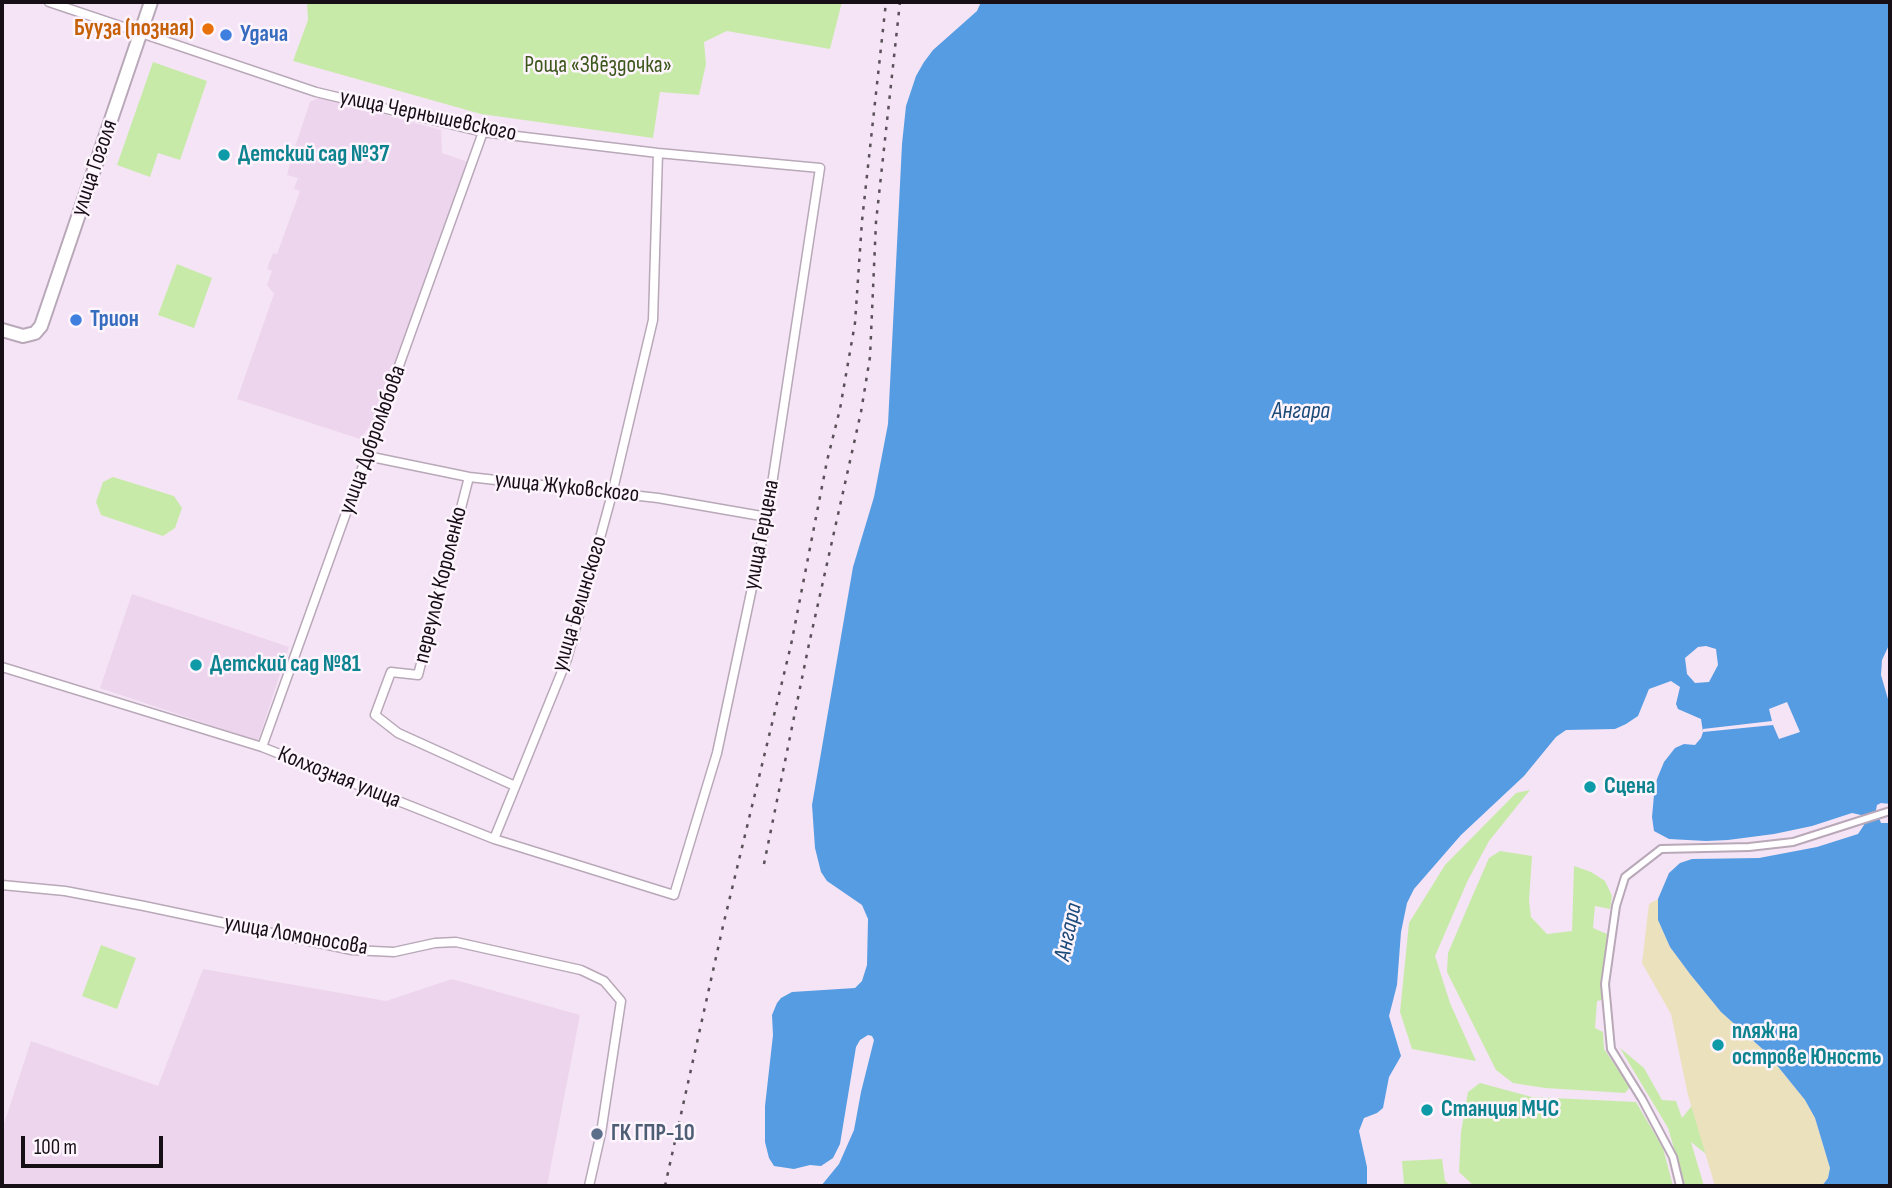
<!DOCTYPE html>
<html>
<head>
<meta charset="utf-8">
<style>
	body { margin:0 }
	#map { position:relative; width:1892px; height:1188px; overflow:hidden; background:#f5e4f5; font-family:"Sofia Sans Condensed",sans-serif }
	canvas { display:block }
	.frame { position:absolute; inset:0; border:4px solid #161016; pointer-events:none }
	.scale { position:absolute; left:21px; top:1136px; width:142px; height:32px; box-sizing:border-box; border:4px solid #161016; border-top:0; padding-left:9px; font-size:21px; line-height:24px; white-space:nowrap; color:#161016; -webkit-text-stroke:5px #fef4fe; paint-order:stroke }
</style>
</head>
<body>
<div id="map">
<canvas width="1892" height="1188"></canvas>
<div class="frame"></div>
<div class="scale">100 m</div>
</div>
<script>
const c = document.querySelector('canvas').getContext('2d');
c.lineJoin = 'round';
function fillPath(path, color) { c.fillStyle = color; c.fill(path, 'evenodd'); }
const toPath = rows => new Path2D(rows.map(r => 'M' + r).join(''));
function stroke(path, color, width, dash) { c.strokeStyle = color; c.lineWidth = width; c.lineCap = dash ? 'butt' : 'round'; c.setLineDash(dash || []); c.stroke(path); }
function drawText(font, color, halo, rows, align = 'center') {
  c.font = font + ' "Sofia Sans Condensed",sans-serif'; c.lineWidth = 5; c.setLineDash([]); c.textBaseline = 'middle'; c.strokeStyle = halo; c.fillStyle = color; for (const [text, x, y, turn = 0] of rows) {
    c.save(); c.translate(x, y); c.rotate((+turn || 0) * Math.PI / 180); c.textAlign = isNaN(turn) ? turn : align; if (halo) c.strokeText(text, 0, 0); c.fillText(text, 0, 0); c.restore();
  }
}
fillPath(toPath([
	[320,97,441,130,442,153,468,162,375,419,360,439,237,399,274,294,267,285,272,271,267,269,273,253,277,254,300,191,294,189,298,178,287,175,291,159,310,102],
	[132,594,289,647,258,741,100,688],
	[203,969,386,1001,452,979,580,1015,547,1186,2,1186,2,1130,31,1041,158,1086]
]), '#edd6ed');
fillPath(toPath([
	[307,2,842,2,830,49,727,31,704,42,706,64,699,95,660,92,653,138,481,114,293,61,308,20],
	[153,62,207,81,180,160,158,153,150,177,117,165],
	[177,264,212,278,194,328,158,315],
	[113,477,174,496,182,508,175,528,163,536,101,515,96,502,103,482],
	[1530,790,1489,841,1468,880,1435,956,1450,1003,1476,1061,1412,1049,1400,1012,1409,923,1445,865,1516,793],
	[1500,851,1532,856,1529,901,1531,917,1547,934,1572,931,1574,866,1591,872,1605,881,1612,896,1610,909,1595,906,1593,928,1607,934,1602,1000,1597,1001,1595,1028,1603,1032,1604,1049,1630,1087,1625,1093,1545,1088,1513,1083,1496,1070,1447,972,1448,953,1469,904,1489,858],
	[101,945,136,958,117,1009,82,996],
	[1620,1048,1644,1068,1662,1100,1676,1101,1682,1118,1707,1087,1716,1162,1691,1142,1704,1186,1685,1186,1668,1128],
	[1480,1083,1532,1097,1636,1102,1663,1148,1673,1186,1474,1186,1459,1172,1461,1132,1468,1092],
	[1442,1159,1445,1181,1451,1186,1404,1185,1402,1161]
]), '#c8eaa9');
fillPath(toPath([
	[1658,899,1658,920,1670,947,1690,974,1721,1012,1767,1053,1805,1100,1815,1118,1830,1168,1828,1178,1822,1186,1715,1186,1688,1095,1671,1014,1642,963,1649,904]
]), '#ebe1bc');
fillPath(toPath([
	[981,2,1890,2,1890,643,1882,660,1881,675,1890,706,1890,804,1881,803,1877,805,1876,810,1881,823,1890,823,1890,1186,1822,1186,1828,1178,1830,1168,1815,1118,1805,1100,1767,1053,1721,1012,1690,974,1670,947,1658,920,1658,899,1669,873,1680,863,1692,859,1759,858,1817,847,1858,834,1864,825,1861,815,1852,813,1812,826,1774,834,1728,840,1706,841,1669,839,1654,831,1652,817,1654,795,1657,779,1664,762,1675,748,1684,744,1695,745,1701,738,1703,732,1701,719,1678,709,1676,704,1680,687,1671,681,1649,689,1638,716,1626,724,1615,729,1566,730,1556,737,1524,776,1461,835,1414,889,1407,903,1401,932,1397,985,1389,1016,1401,1056,1389,1077,1383,1108,1377,1113,1364,1118,1359,1131,1367,1167,1367,1186,821,1186,839,1164,854,1130,861,1092,874,1040,872,1036,868,1035,860,1040,856,1047,840,1144,833,1158,821,1166,810,1165,794,1169,774,1166,769,1158,765,1142,765,1106,773,1035,772,1015,777,1003,781,998,792,992,855,988,862,981,867,965,868,919,862,905,827,881,821,872,815,848,812,805,853,567,874,497,888,424,902,144,906,106,916,76,924,62,933,50,977,11],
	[1706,646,1716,649,1718,665,1709,682,1695,683,1687,674,1685,658,1698,647]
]), '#569ce2');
fillPath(toPath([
	[1787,702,1800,732,1779,739,1773,725,1703,732,1703,729,1772,721,1769,709]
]), '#f5e4f5');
const pedestrian = toPath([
	[1680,1186,1673,1157,1642,1099,1611,1049,1605,984,1616,906,1625,877,1661,849,1749,847,1793,842,1890,811]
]);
const minor = toPath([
	[367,456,469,477,658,498,767,517],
	[469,477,418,675,391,672,375,715,398,733,515,786],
	[2,667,262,747,494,839,674,895,717,753,767,517,820,168,658,153,483,132,316,92,49,2],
	[262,747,483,132],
	[494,839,567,659,612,494,653,320,658,153],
	[2,885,65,891,144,906,352,950,394,952,435,943,456,942,581,970,604,981,621,1001,601,1133,589,1186]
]);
const secondary = toPath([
	[2,330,23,336,35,333,41,326,151,2]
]);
stroke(pedestrian, '#b8a8b8', 10);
stroke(minor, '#b8a8b8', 11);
stroke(secondary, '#b8a8b8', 16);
stroke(pedestrian, '#fff', 6);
stroke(minor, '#fff', 8);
stroke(secondary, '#fff', 12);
stroke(toPath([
	[764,864,809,644,861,412,870,357,876,222,900,2],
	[665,1186,723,926,791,645,827,461,840,409,855,323,862,221,886,2]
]), '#595059', 2.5, [3.5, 7]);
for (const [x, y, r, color] of [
	[208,29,7,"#e8710a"],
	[226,35,7,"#3f7fe0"],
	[224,155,7,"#0f9aa8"],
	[76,320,7,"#3f7fe0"],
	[196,665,7,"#0f9aa8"],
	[1590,787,7,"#0f9aa8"],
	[1718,1045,7,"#0f9aa8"],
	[1427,1110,7,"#0f9aa8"],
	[597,1134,7,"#5c6f8a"]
]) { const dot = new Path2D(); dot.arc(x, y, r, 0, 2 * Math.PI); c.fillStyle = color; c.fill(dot); stroke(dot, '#fef4fe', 2.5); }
drawText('bold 23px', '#c56008', '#fef4fe', [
	["Бууза (позная)",194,29]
], 'right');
drawText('bold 23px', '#366cbe', '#fef4fe', [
	["Удача",240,35],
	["Трион",90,320]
], 'left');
drawText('23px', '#3b571a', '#fef4fe', [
	["Роща «Звёздочка»",598,66]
]);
drawText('23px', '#161016', '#fef4fe', [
	["улица Чернышевского",428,116,12],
	["улица Гоголя",95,168,-71],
	["улица Добролюбова",373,440,-70],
	["улица Жуковского",567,488,6],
	["улица Герцена",762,535,-79],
	["переулок Короленко",441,585,-76],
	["улица Белинского",580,604,-73],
	["Колхозная улица",339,778,22],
	["улица Ломоносова",296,936,10]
]);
drawText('bold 23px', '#0d838f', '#fef4fe', [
	["Детский сад №37",238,155],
	["Детский сад №81",210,665],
	["Сцена",1604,787],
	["пляж на",1732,1032],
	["острове Юность",1732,1058],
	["Станция МЧС",1441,1110]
], 'left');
drawText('bold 23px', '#4e5e75', '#fef4fe', [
	["ГК ГПР-10",611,1134]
], 'left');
drawText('italic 24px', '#194a78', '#fef4fe', [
	["Ангара",1301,412],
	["Ангара",1069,932,-78]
]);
</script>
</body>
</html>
